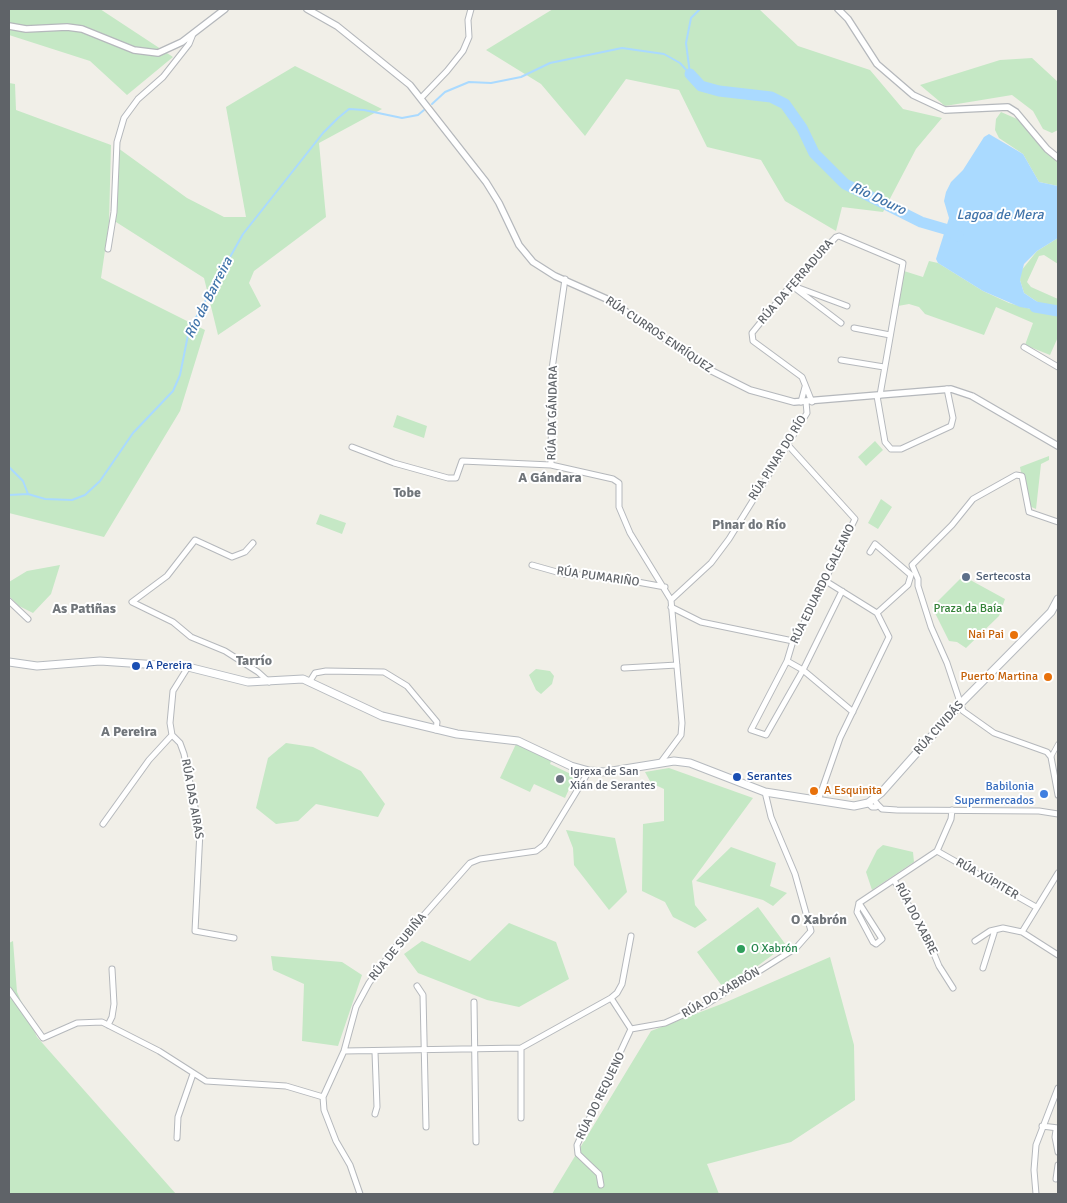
<!DOCTYPE html>
<html>
<head>
<meta charset="utf-8">
<style>
	body { margin:0 }
	#map { position:relative; width:1067px; height:1203px; overflow:hidden; background:#f1efe8; font-family:Signika,sans-serif }
	canvas { display:block }
	.frame { position:absolute; inset:0; border:10px solid #5f6368; pointer-events:none }
</style>
</head>
<body>
<div id="map">
<canvas width="1067" height="1203"></canvas>
<div class="frame"></div>
</div>
<script>
const c = document.querySelector('canvas').getContext('2d');
c.lineJoin = 'round';
function fillPath(path, color) { c.fillStyle = color; c.fill(path, 'evenodd'); }
const toPath = rows => new Path2D(rows.map(r => 'M' + r).join(''));
function stroke(path, color, width, dash) { c.strokeStyle = color; c.lineWidth = width; c.lineCap = dash ? 'butt' : 'round'; c.setLineDash(dash || []); c.stroke(path); }
function drawText(font, color, halo, rows, align = 'center') {
  c.font = font + ' Signika,sans-serif'; c.lineWidth = 4; c.setLineDash([]); c.textBaseline = 'middle'; c.strokeStyle = halo; c.fillStyle = color; for (const [text, x, y, turn = 0] of rows) {
    c.save(); c.translate(x, y); c.rotate((+turn || 0) * Math.PI / 180); c.textAlign = isNaN(turn) ? turn : align; if (halo) c.strokeText(text, 0, 0); c.fillText(text, 0, 0); c.restore();
  }
}
fillPath(toPath([
	[9,9,100,9,173,57,127,95,90,61,9,35],
	[553,9,759,9,798,46,870,70,903,109,942,118,916,149,883,212,842,207,836,231,785,201,761,160,707,147,679,90,626,79,585,136,541,84,486,50],
	[1032,58,1058,82,1058,130,1052,133,1043,129,1033,111,1012,95,945,106,920,85,1000,60],
	[295,66,382,109,319,143,326,217,254,271,249,283,261,306,218,335,204,278,116,222,118,148,187,198,224,217,246,217,226,107],
	[9,83,15,84,16,110,111,145,109,223,101,278,205,330,180,411,104,537,9,513],
	[1001,112,1024,122,1058,162,1058,186,1039,182,1023,154,999,138,995,130,996,119],
	[1058,238,1058,264,1044,255,1039,256,1027,282,1031,287,1058,299,1058,337,1050,355,1025,345,1033,323,996,307,984,335,925,314,919,307,909,304,898,306,904,271,923,277,929,261,938,263,983,291,1009,303,1042,312,1048,309,1024,293,1020,280,1021,271,1037,251],
	[397,415,427,426,424,438,393,427],
	[875,441,883,450,866,466,858,457],
	[1049,456,1049,460,1041,464,1036,509,1027,505,1020,467],
	[881,499,892,507,878,529,868,523],
	[320,514,346,523,342,534,316,524],
	[60,565,51,594,33,613,19,606,9,596,9,582,27,571],
	[963,576,1005,599,999,616,966,648,957,642,949,641,932,607],
	[536,669,550,671,554,676,552,684,541,694,536,690,529,675],
	[286,743,313,747,361,771,385,804,378,817,316,804,298,821,276,824,256,808,268,758],
	[516,744,552,759,550,764,575,776,565,798,534,784,530,792,500,778],
	[669,768,753,798,692,881,695,905,707,920,695,928,673,917,665,902,642,891,643,824,664,821,664,789,651,783,645,772],
	[566,830,615,838,627,892,609,910,574,865,573,848],
	[883,845,913,852,914,862,872,890,866,872,877,850],
	[731,847,776,863,770,886,787,893,773,906,763,900,696,881],
	[758,907,786,945,725,990,697,952],
	[509,923,556,942,569,979,519,1007,487,1000,418,973,404,954,422,941,470,961],
	[13,941,17,992,37,1037,176,1194,9,1194,9,943],
	[271,956,342,962,362,975,338,1046,302,1041,304,984,273,970],
	[830,957,854,1045,855,1100,791,1142,707,1164,719,1194,552,1194,651,1031,724,1003]
]), '#c5e8c5');
fillPath(toPath([
	[989,134,1023,154,1039,182,1058,186,1058,238,1037,251,1024,264,1020,280,1024,293,1048,309,1048,312,1020,307,983,291,938,263,936,259,949,218,944,201,946,192,951,182,963,170,984,137]
]), '#aadaff');
stroke(toPath([
	[690,74,686,43,691,18,700,9],
	[432,104,445,92,469,82,491,83,521,77,550,63,622,48,664,54,680,63,690,74],
	[9,467,23,481,28,494],
	[9,495,28,494,45,499,72,500,85,495,100,481,133,433,173,391,180,375,189,330,243,234,323,133,338,118,349,109,364,110,402,118,418,115,424,110]
]), '#aadaff', 2);
stroke(toPath([
	[690,74,701,86,719,91,771,97,785,104,802,128,814,153,845,184,921,222,945,229,958,236],
	[1035,307,1058,311]
]), '#aadaff', 11);
const pedestrian = toPath([
	[1051,757,1058,744]
]);
const minor = toPath([
	[421,98,447,71,463,51,469,37,468,20,471,9],
	[108,249,114,212,117,142,124,118,138,99,163,77,189,44,193,34],
	[565,279,552,369,551,465,613,479,619,483,619,507,630,533,671,600],
	[791,285,841,323],
	[796,287,847,306],
	[854,328,890,335],
	[1024,347,1058,367],
	[841,360,884,367],
	[877,396,885,442,891,449,901,449,951,426,953,418,947,389],
	[801,402,805,387],
	[812,402,802,377,753,341,752,333,791,285,836,237,839,236,903,263,880,395],
	[787,444,855,519,797,637,793,641,787,661,751,730,766,735,803,670,842,591],
	[352,447,394,463,448,478,456,478,462,461,551,465],
	[1058,522,1029,512,1022,476,1016,475,973,499,952,525,912,565,918,579,918,586,931,627,947,663,963,711,994,733,1047,752,1051,757,1058,795],
	[253,543,245,552,232,557,195,540,167,576,132,602,173,622,191,637,225,651,258,672,269,682],
	[532,565,564,574,610,577,665,587],
	[824,580,877,613],
	[9,601,28,619],
	[671,607,701,622,793,641],
	[787,661,803,670,853,712],
	[188,667,173,691,170,723,172,735,180,743,184,754,200,831,195,931,234,938],
	[624,668,677,665],
	[310,681,315,673,326,671,384,672,407,686,437,722,436,730],
	[661,762,681,735,682,723,671,600,711,563,729,539,807,413,806,402],
	[818,801,840,738,889,637,877,613,908,585,911,575,875,544,870,552],
	[868,803,872,807,876,807,878,805,874,800],
	[878,805,882,809,897,810,1039,811,1058,814],
	[103,824,149,760,172,735],
	[937,851,1036,907],
	[894,880,927,937,939,966,953,988],
	[859,903,882,939,876,944,873,942,857,912,859,903,937,851,951,819,952,810],
	[1022,932,1058,873],
	[975,941,990,931,1003,928,1022,932,1058,955],
	[983,968,995,930],
	[417,986,423,995,426,1127],
	[9,990,43,1038,77,1023,102,1022,159,1051,206,1081,286,1086,323,1097],
	[611,998,631,1029],
	[474,1002,476,1142],
	[108,1025,112,1017,114,1004,112,969],
	[631,1029,665,1023,705,1005,796,948,811,931,795,874,771,817,765,792],
	[521,1048,521,1118],
	[344,1051,521,1048,611,998,617,993,622,984,631,936],
	[375,1114,377,1107,375,1052],
	[1042,1126,1058,1128],
	[1056,1130,1055,1137,1058,1152],
	[177,1138,178,1117,193,1074],
	[1056,1179,1058,1165],
	[601,1185,599,1174,578,1154,577,1145,631,1029],
	[360,1194,350,1165,336,1141,324,1110,323,1097,344,1051,356,1007,369,983,393,950,470,863,480,859,536,851,544,845,589,771],
	[1036,1194,1034,1170,1036,1145,1058,1088]
]);
const tertiary = toPath([
	[307,9,337,26,410,85,486,182,499,203,519,245,533,262,555,276,609,300,712,371,750,390,794,402,951,389,972,396,1058,446],
	[838,9,848,19,877,64,913,95,945,110,1008,107,1016,112,1047,149,1058,158],
	[9,26,26,29,67,27,82,29,134,50,158,53,182,42,225,9]
]);
const secondary = toPath([
	[9,662,37,666,100,661,188,667,248,682,303,679,382,716,457,734,518,741,571,766,589,771,606,772,674,761,690,763,765,792,854,806,868,803,881,793,962,702,1051,612,1058,599]
]);
stroke(pedestrian, '#b5b8bc', 5.5);
stroke(minor, '#b5b8bc', 7);
stroke(tertiary, '#b5b8bc', 8);
stroke(secondary, '#b6babf', 9);
stroke(pedestrian, '#fff', 4);
stroke(minor, '#fff', 5);
stroke(tertiary, '#fff', 5.5);
stroke(secondary, '#fff', 7);
for (const [x, y, r, color] of [
	[966,577,5,"#5c6f8a"],
	[1014,635,5,"#e8710a"],
	[136,666,5,"#1a4fb4"],
	[1048,677,5,"#e8710a"],
	[737,777,5,"#1a4fb4"],
	[560,779,5,"#6b7280"],
	[814,791,5,"#e8710a"],
	[1044,794,5,"#3f7fe0"],
	[741,949,5,"#2e9e5b"]
]) { const dot = new Path2D(); dot.arc(x, y, r, 0, 2 * Math.PI); c.fillStyle = color; c.fill(dot); stroke(dot, '#fff', 2); }
drawText('12px', '#5f6368', '#fff', [
	["RÚA DA FERRADURA",796,282,-49],
	["RÚA CURROS ENRÍQUEZ",659,335,34],
	["RÚA DA GÁNDARA",553,413,-89],
	["RÚA PINAR DO RÍO",778,458,-58],
	["RÚA PUMARIÑO",598,577,8],
	["RÚA EDUARDO GALEANO",823,584,-64],
	["RÚA CIVIDÁS",939,728,-48],
	["RÚA DAS AIRAS",192,799,80],
	["RÚA XÚPITER",987,879,30],
	["RÚA DO XABRE",916,919,63],
	["RÚA DE SUBIÑA",398,947,-51],
	["RÚA DO XABRÓN",721,993,-30],
	["RÚA DO REQUENO",601,1096,-64]
]);
drawText('12px', '#4e5e75', '#fff', [
	["Sertecosta",976,577]
], 'left');
drawText('12px', '#348238', '#fff', [
	["Praza da Baía",968,609]
]);
drawText('12px', '#c56008', '#fff', [
	["Nai Pai",1004,635],
	["Puerto Martina",1038,677],
	["A Esquinita",824,791,"left"]
], 'right');
drawText('12px', '#164399', '#fff', [
	["A Pereira",146,666],
	["Serantes",747,777]
], 'left');
drawText('12px', '#5b616d', '#fff', [
	["Igrexa de San",570,772],
	["Xián de Serantes",570,786]
], 'left');
drawText('12px', '#366cbe', '#fff', [
	["Babilonia",1034,787],
	["Supermercados",1034,801]
], 'right');
drawText('12px', '#27864d', '#fff', [
	["O Xabrón",751,949]
], 'left');
drawText('italic 14px', '#4174aa', '#fff', [
	["Río Douro",878,199,25],
	["Lagoa de Mera",1000,215],
	["Río da Barreira",209,298,-63]
]);
drawText('bold 14px', '#70757a', '#fff', [
	["A Gándara",550,478],
	["Tobe",407,493],
	["Pinar do Río",749,525],
	["As Patiñas",84,609],
	["Tarrío",254,661],
	["A Pereira",129,732],
	["O Xabrón",819,920]
]);
</script>
</body>
</html>
